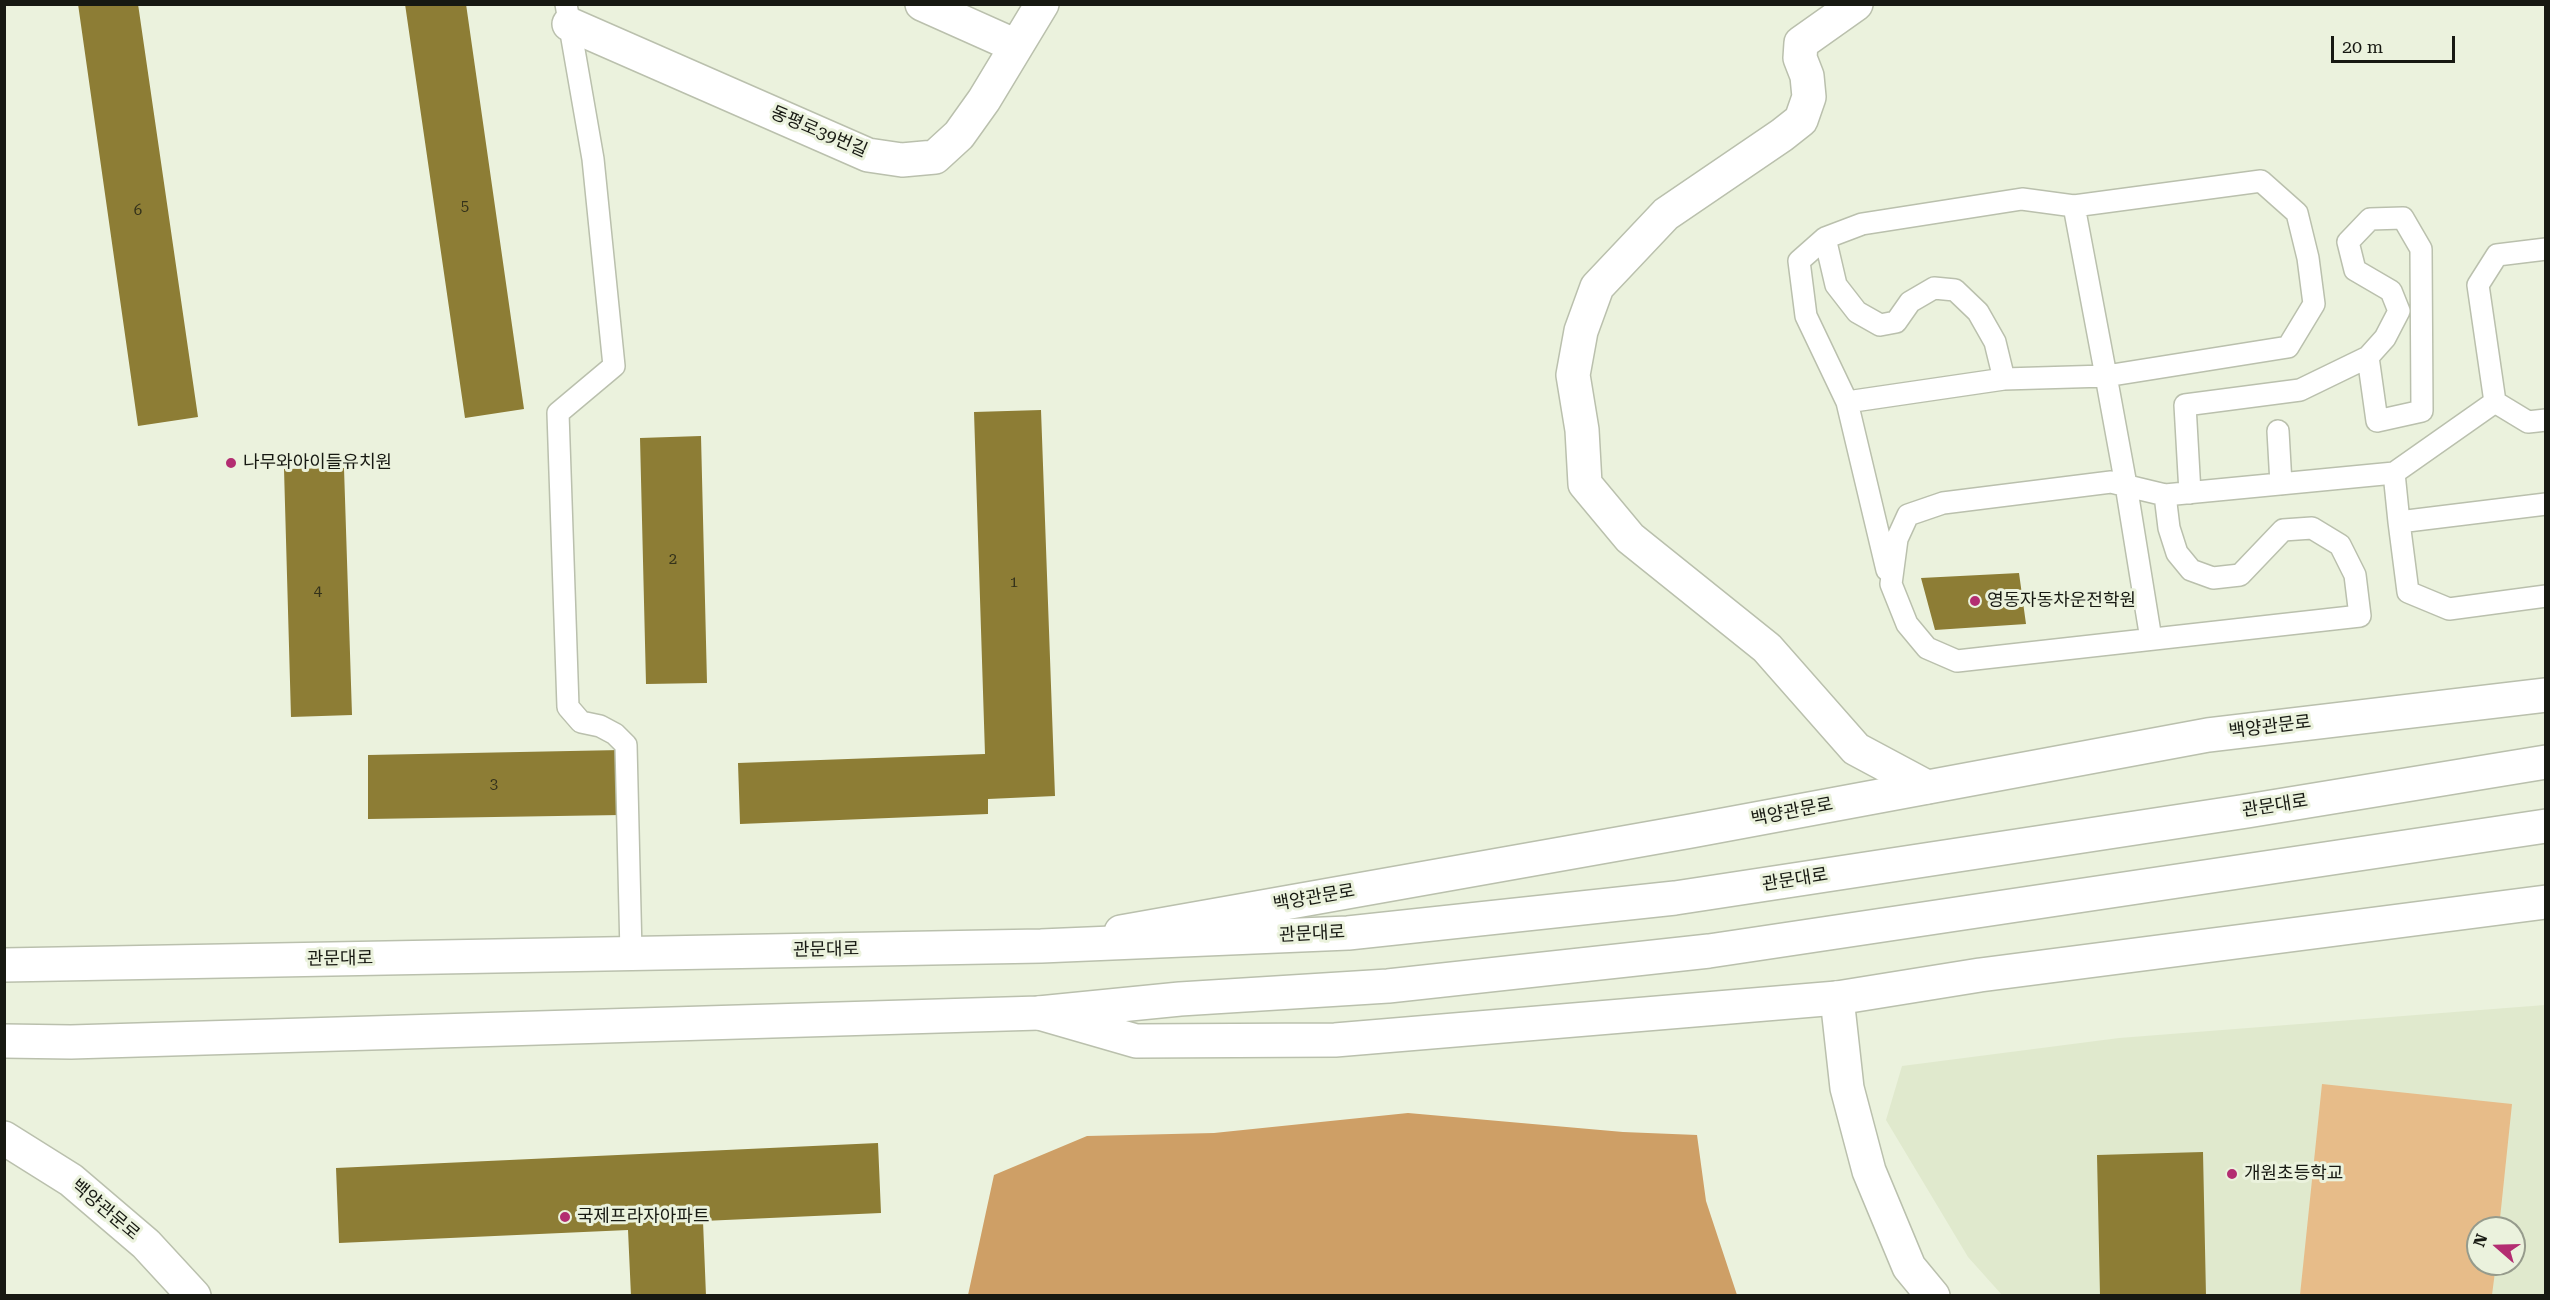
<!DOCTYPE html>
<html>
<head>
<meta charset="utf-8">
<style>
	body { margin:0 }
	#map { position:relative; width:2550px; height:1300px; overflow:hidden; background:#ebf2dd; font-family:"Roboto Serif",serif }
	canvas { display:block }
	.frame { position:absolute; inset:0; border:6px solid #171912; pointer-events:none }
	.north { position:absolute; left:2466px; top:1216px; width:60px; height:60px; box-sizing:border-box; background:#ebf2dd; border:2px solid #969b8c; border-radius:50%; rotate:290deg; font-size:16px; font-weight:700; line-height:24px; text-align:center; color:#171912 }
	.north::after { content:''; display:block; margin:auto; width:21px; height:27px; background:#b32d71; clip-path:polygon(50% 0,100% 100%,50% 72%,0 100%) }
	.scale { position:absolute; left:2331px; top:36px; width:124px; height:27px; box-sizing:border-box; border:3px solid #171912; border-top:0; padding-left:8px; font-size:18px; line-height:21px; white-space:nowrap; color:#171912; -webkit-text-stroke:4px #ebf2dd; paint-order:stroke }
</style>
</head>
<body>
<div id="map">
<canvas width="2550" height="1300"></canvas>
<div class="frame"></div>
<div class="north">N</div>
<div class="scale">20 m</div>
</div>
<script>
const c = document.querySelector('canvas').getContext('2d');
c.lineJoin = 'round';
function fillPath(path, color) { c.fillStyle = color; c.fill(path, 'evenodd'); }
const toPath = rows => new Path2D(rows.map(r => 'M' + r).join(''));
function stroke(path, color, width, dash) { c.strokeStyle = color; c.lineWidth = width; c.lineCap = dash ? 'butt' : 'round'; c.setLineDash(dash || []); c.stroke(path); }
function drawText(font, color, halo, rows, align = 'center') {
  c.font = font + ' "Roboto Serif","Noto Sans KR",serif'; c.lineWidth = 6; c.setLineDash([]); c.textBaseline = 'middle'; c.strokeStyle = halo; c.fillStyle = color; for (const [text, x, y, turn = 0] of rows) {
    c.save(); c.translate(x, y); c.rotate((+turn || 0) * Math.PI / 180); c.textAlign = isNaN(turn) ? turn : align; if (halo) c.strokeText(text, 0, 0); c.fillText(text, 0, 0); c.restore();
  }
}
fillPath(toPath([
	[2545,1005,2545,1295,2002,1295,1968,1257,1886,1120,1902,1066,2119,1038],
	[2478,1228,2514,1228,2514,1264,2478,1264]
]), '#e0e9cd');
fillPath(toPath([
	[2322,1084,2512,1104,2499,1228,2478,1228,2478,1264,2496,1264,2492,1295,2300,1295]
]), '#e7bc89');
fillPath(toPath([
	[1408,1113,1623,1132,1697,1135,1706,1201,1737,1295,968,1295,994,1175,1087,1136,1214,1133]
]), '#ce9f66');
fillPath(toPath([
	[78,4,138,4,198,417,138,426],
	[405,4,466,4,524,409,465,418],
	[1041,410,1055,796,988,799,988,814,740,824,738,763,985,754,974,412],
	[701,436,707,683,646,684,640,438],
	[344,468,352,715,291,717,284,469],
	[2019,573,2026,624,1935,630,1921,578],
	[621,750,621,815,368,819,368,755],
	[878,1143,881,1213,703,1221,706,1296,631,1296,628,1230,339,1243,336,1168],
	[2203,1152,2206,1296,2100,1296,2097,1155]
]), '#8d7d35');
const lane = toPath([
	[566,4,593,159,614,366,558,413,568,707,581,722,600,726,615,734,626,745,631,953],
	[1825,238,1799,261,1806,316,1847,402,2004,379,1995,342,1978,312,1955,290,1934,288,1910,302,1896,322,1880,325,1857,312,1836,285,1825,238,1862,224,2022,199,2074,206],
	[2546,249,2497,255,2478,285,2495,402,2528,422,2546,420],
	[2004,379,2106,376,2288,347,2314,304,2308,258,2297,213,2261,181,2074,206,2106,376,2126,485,2151,639],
	[1847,402,1887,570],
	[2278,431,2281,484],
	[2190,493,2185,405,2300,390,2368,357,2377,421,2422,411,2421,249,2403,218,2370,219,2348,242,2355,270,2391,291,2399,311,2385,338,2368,357],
	[2165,495,2111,482,1943,503,1908,515,1897,539,1891,584,1907,624,1927,648,1957,661,2360,616,2355,575,2340,545,2312,528,2283,530,2240,575,2213,578,2191,570,2177,553,2169,528,2165,495,2394,473],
	[2546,504,2399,522,2408,592,2449,609,2546,596],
	[2399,522,2394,473,2495,402]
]);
const street = toPath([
	[922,4,1016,46],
	[1856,4,1801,43,1800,58,1807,76,1809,97,1801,120,1782,135,1666,214,1597,287,1581,331,1573,375,1582,430,1585,484,1630,538,1767,648,1856,749,1927,787],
	[569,24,868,155,902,160,935,157,959,135,984,100,1042,4],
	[1837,998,1847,1088,1869,1171,1909,1267,1933,1296],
	[4,1138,71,1180,146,1244,194,1296]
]);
const secondary = toPath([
	[1121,932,1691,831,2208,735,2546,695],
	[1039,1013,1136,1041,1335,1040,1837,998,1980,975,2546,902]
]);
const highway = toPath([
	[4,965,1041,946,1348,933,1675,898,2247,811,2546,762],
	[4,1041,71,1042,1039,1013,1180,999,1388,986,1709,951,2546,826]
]);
stroke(lane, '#bac0ad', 24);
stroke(street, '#bac0ad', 36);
stroke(secondary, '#bac0ad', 36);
stroke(highway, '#bac0ad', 36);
stroke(lane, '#fff', 21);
stroke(street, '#fff', 33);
stroke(secondary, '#fff', 33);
stroke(highway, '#fff', 33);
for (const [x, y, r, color] of [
	[231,463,6,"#b32d71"],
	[1975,601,6,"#b32d71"],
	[2232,1174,6,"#b32d71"],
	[565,1217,6,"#b32d71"]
]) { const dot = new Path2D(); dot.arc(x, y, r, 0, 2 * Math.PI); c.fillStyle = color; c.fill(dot); stroke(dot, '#ebf2dd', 2); }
drawText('15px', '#34321b', null, [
	["5",465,207],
	["6",138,211],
	["2",673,560],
	["1",1014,583],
	["4",318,592],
	["3",494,785]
]);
drawText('18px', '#171912', '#ebf2dd', [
	["동평로39번길",819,132,23],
	["백양관문로",2270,727,-7],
	["관문대로",2275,806,-9],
	["백양관문로",1792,812,-11],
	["관문대로",1795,880,-9],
	["백양관문로",1314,898,-10],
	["관문대로",1312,934,-3],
	["관문대로",826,950,-1],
	["관문대로",340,959,-1],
	["백양관문로",105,1210,40]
]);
drawText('18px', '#171912', '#ebf2dd', [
	["나무와아이들유치원",243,463],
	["영동자동차운전학원",1987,601],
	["개원초등학교",2244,1174],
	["국제프라자아파트",577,1217]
], 'left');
</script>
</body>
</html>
